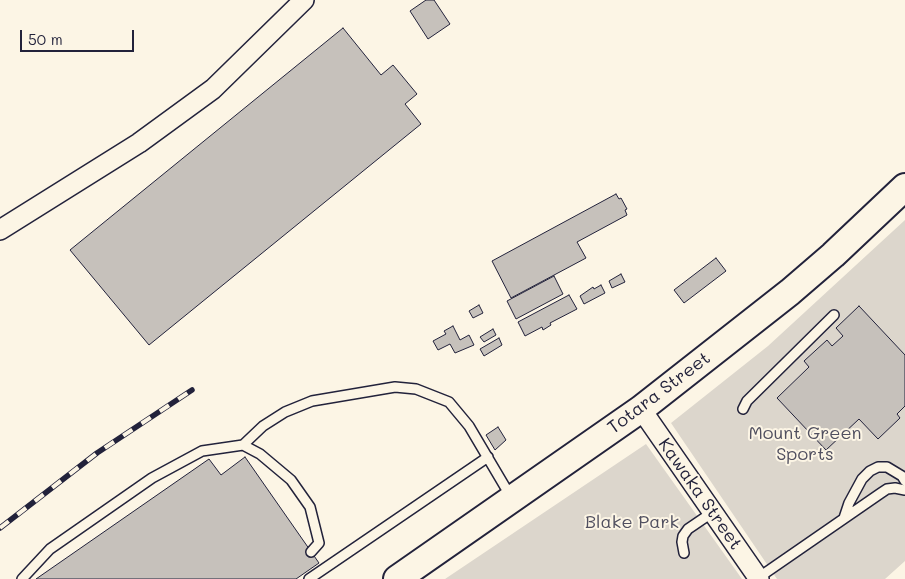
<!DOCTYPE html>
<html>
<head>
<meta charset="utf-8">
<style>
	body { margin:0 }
	#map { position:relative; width:905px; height:579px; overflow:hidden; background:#fcf5e5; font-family:Mali,sans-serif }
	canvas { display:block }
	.scale { position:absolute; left:20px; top:30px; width:114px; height:22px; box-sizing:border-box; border:2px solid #22223b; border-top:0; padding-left:6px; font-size:15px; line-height:18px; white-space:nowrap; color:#22223b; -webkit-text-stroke:4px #fcf5e5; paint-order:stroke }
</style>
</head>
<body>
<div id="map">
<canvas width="905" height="579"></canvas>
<div class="scale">50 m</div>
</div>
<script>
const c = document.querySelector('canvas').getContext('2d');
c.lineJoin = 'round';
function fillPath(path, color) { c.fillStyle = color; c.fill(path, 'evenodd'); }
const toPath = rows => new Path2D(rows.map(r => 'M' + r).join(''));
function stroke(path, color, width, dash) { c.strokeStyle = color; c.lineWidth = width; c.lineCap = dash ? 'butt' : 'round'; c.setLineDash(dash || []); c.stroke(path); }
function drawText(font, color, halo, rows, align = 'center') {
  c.font = font + ' Mali,sans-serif'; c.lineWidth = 4; c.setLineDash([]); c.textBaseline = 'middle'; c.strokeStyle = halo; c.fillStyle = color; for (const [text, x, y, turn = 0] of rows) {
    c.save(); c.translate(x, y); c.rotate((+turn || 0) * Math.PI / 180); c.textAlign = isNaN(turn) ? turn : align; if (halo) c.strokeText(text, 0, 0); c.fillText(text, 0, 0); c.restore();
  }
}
fillPath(toPath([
	[905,220,905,561,885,579,777,579,671,423,768,346],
	[646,444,742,579,445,579]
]), '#dcd6cc');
const building = toPath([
	[426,0,434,0,450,24,428,39,410,11,426,0],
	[343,28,381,75,393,65,417,94,405,104,421,124,149,345,70,250,343,28],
	[616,194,619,199,621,198,627,209,625,210,627,215,577,242,586,258,511,298,492,261,616,194],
	[716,258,726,271,684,303,674,290,716,258],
	[621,274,625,282,612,288,609,281,621,274],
	[554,276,563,294,516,319,507,301,554,276],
	[601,285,605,293,584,304,580,296,593,287,594,289,601,285],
	[569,295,577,309,550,323,551,325,543,330,542,327,525,336,518,322,569,295],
	[479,305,483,313,473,318,469,311,479,305],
	[859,306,905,355,905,406,897,414,900,418,878,439,859,419,826,450,777,398,809,367,804,361,827,340,832,346,843,336,836,328,859,306],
	[453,326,460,340,469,335,474,345,455,353,450,344,438,350,433,341,446,334,444,331,453,326],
	[493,329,496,335,484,342,480,337,493,329],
	[499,338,502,345,484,356,480,349,499,338],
	[498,427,506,440,495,450,486,435,498,427],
	[245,457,319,563,296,579,36,579,209,459,221,475,245,457]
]);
fillPath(building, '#c6c1bb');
stroke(building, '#22223b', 1);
const service = toPath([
	[743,409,747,401,834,315],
	[243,445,263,426,285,412,312,401,395,387,416,389,449,402,469,426,511,497],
	[844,518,849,503,862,479,870,471,878,467,887,467,902,476,905,481],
	[684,553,682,542,683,536,688,529,713,512],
	[758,578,881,493,887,489,895,488,905,490],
	[22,579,50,549,152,478,202,451,243,445,260,454,291,480,310,507,319,543,311,552],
	[309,579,488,457]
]);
const minor = toPath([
	[0,230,139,143,213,89,304,0],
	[641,409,759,579]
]);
const secondary = toPath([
	[397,579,641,409,790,292,833,255,905,187]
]);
stroke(service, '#22223b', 12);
stroke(minor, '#22223b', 22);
stroke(secondary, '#22223b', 30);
stroke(service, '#fcf5e5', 9);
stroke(minor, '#fcf5e5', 19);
stroke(secondary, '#fcf5e5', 26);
const rail = toPath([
	[0,528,97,453,192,390]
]);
stroke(rail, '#22223b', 5.5);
stroke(rail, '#fcf5e5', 4, [11]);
drawText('18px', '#22223b', '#fcf5e5', [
	["Totara Street",659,393,-37],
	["Kawaka Street",700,494,55]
]);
drawText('18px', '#504f5f', '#fcf5e5', [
	["Mount Green",805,433],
	["Sports",805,454],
	["Blake Park",632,522]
]);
</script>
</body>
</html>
